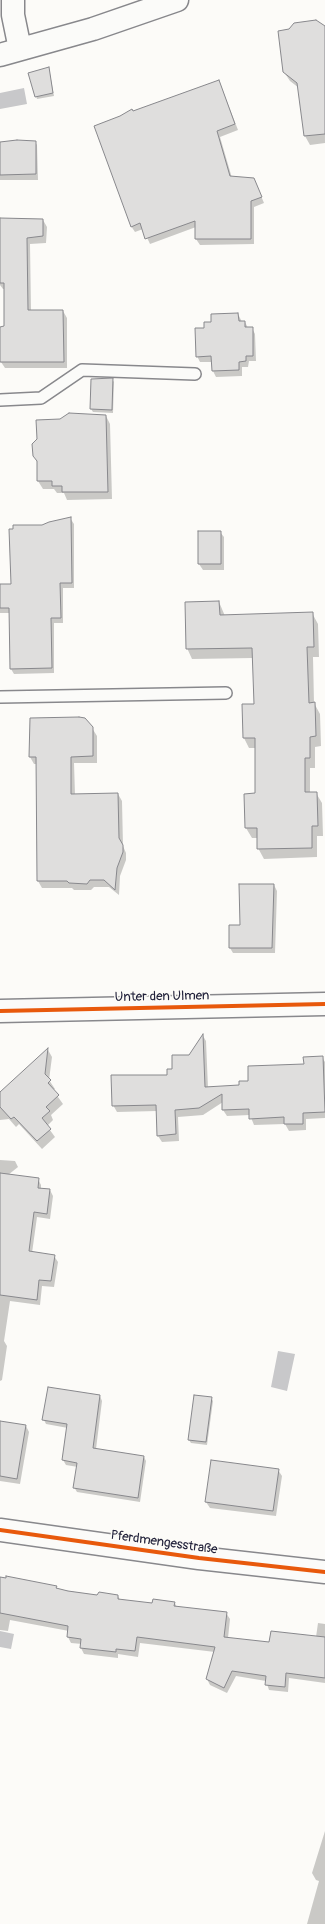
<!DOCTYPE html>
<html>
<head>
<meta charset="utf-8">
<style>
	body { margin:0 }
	canvas { display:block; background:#fcfbf8 }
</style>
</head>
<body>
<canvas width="325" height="1924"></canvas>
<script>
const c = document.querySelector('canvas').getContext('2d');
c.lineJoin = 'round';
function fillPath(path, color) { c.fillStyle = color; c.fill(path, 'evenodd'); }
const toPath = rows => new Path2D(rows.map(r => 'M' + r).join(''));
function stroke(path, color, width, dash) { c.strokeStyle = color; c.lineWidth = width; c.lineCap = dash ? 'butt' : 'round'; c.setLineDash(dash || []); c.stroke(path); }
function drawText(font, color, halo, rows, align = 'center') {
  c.font = font + ' Pangolin,sans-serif'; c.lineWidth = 3; c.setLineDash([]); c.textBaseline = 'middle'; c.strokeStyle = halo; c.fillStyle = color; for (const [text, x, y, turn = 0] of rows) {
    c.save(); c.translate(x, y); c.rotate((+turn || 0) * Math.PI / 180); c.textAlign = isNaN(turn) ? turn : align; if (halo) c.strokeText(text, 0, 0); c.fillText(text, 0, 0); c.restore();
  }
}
fillPath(toPath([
	[24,88,27,104,0,109,0,93],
	[278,1351,295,1354,287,1391,271,1387],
	[0,1631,14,1634,11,1649,0,1647]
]), '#c8c8ca');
fillPath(toPath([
	[325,26,325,143,310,145,305,136,299,88,290,81,284,72],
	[49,68,54,96,37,99,36,96],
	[219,81,238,130,220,137,232,178,254,179,264,203,254,207,254,244,200,245,196,239,196,227,150,244,143,229,135,232,131,226,133,113],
	[35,142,37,145,38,180,0,180,0,143],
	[0,220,43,220,47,227,46,243,30,244,31,311,63,311,67,318,67,368,5,368,1,362,5,327,5,289,3,289,0,285],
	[238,314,242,322,245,322,248,328,252,328,255,334,256,361,249,361,248,367,242,367,242,376,216,377,213,371,213,362,200,362,197,356,205,329,212,323],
	[112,379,114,382,113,413,93,412,91,409],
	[106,416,110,424,112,499,67,500,64,493,57,493,54,489,43,489,38,481,38,464,34,456],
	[70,518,74,524,74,588,63,588,63,623,54,623,54,673,14,674,11,669,10,613,0,613,0,585,12,585,42,526],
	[199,532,220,532,224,537,224,570,203,570,199,564],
	[219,602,225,616,312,613,318,624,319,657,313,657,314,703,320,714,321,746,315,747,315,768,310,768,310,793,316,793,322,803,323,836,317,836,317,857,264,859,258,848,258,838,252,838,246,828,245,795,256,794,256,748,249,748,244,738,243,705,255,705,253,658,192,659,187,648],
	[31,719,92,728,97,736,97,763,74,763,75,795,118,794,122,801,123,846,126,853,126,860,120,876,119,895,109,887,94,887,91,890,74,890,72,888,42,888,38,881,37,764,34,764,30,757],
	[274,885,277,891,275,953,233,953,230,948,230,926,241,926],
	[203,1036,206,1041,208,1088,240,1086,305,1065,322,1057,325,1062,325,1118,306,1119,306,1130,289,1131,285,1124,254,1125,250,1115,227,1116,223,1110,223,1102,203,1115,178,1117,179,1141,162,1142,158,1136,157,1111,117,1112,113,1105,168,1076,189,1056],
	[48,1050,52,1057,49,1080,55,1089,53,1090,63,1104,51,1115,53,1120,47,1126,55,1137,42,1149,19,1124,16,1127,9,1119,0,1120,0,1094],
	[0,1160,15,1161,18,1167,8,1175,38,1179,41,1185,41,1189,50,1190,53,1196,50,1219,37,1217,32,1253,54,1256,58,1262,54,1287,42,1286,40,1305,10,1301,4,1341,7,1346,2,1380,0,1381],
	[100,1396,102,1401,96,1449,144,1457,146,1461,140,1502,77,1492,74,1487,78,1467,66,1465,63,1460,68,1428,46,1424,44,1420],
	[211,1398,213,1401,207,1445,191,1443,189,1440],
	[0,1422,26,1426,29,1432,20,1484,0,1481],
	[278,1470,282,1476,276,1516,210,1508,206,1502],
	[0,1578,56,1587,58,1589,97,1596,118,1596,120,1600,153,1604,174,1602,177,1607,226,1613,230,1619,228,1638,270,1643,316,1637,318,1623,325,1624,325,1683,289,1678,288,1692,269,1690,266,1681,236,1676,227,1693,210,1685,207,1679,215,1652,140,1643,138,1657,118,1654,118,1658,84,1654,81,1648,82,1644,71,1643,68,1637,69,1631,10,1620,8,1631,0,1630],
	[325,1831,325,1924,307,1924,319,1881,316,1880,312,1873]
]), '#0003');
const building = toPath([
	[316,20,325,26,325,134,304,136,297,83,283,72,278,31,289,29,294,23,316,20],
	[49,67,53,93,35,97,28,73,49,67],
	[219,80,235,124,217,131,230,176,254,178,262,197,251,201,251,239,195,239,195,221,145,239,140,223,131,227,94,126,120,116,132,109,133,111,219,80],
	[17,140,36,141,36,174,0,175,0,142,17,140],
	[0,218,43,219,43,236,27,238,28,310,63,310,64,362,0,362,0,327,4,326,4,283,0,283,0,218],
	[238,313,239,321,245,321,245,327,253,327,253,356,246,356,246,361,239,362,239,370,212,371,211,356,196,357,195,328,204,328,204,322,211,322,211,314,238,313],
	[113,378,112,410,90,409,91,379,113,378],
	[69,413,106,415,108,492,62,492,62,486,52,486,52,481,37,481,37,461,33,456,32,444,37,439,36,420,60,419,69,413],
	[71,517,72,583,60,583,61,618,51,618,52,668,10,669,9,608,0,608,0,584,11,584,9,529,13,529,13,525,42,525,49,522,71,517],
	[198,531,221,531,221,564,198,564,198,531],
	[219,601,220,615,313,612,314,647,307,647,309,703,315,702,316,736,310,737,310,758,305,758,305,792,317,792,318,826,312,826,312,848,257,849,257,828,245,828,244,794,255,793,255,738,243,738,242,704,254,704,252,648,186,649,185,602,219,601],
	[79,717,85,718,93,727,93,756,71,757,71,794,118,793,119,838,123,845,123,852,117,868,115,890,104,880,90,880,87,884,69,883,67,881,37,881,36,757,29,757,30,718,79,717],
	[239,884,274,884,272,948,229,948,229,925,240,925,239,884],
	[203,1034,205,1087,239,1085,239,1081,248,1081,248,1066,304,1064,303,1057,323,1056,325,1112,303,1113,303,1124,284,1124,284,1117,249,1119,249,1109,222,1110,222,1094,199,1108,175,1110,176,1134,157,1136,156,1105,112,1106,111,1075,167,1075,167,1069,172,1069,172,1055,189,1055,203,1034],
	[48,1048,45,1074,51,1080,48,1083,59,1095,46,1107,50,1111,42,1118,51,1129,37,1141,14,1117,11,1119,0,1107,0,1092,48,1048],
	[0,1173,39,1178,38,1188,50,1189,47,1214,34,1212,29,1251,55,1255,51,1281,39,1280,37,1300,0,1295,0,1173],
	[48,1387,100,1395,93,1448,144,1456,138,1498,73,1488,77,1463,62,1460,67,1424,42,1420,48,1387],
	[194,1395,212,1397,206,1442,188,1440,194,1395],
	[0,1421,26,1425,17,1479,0,1476,0,1421],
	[211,1460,279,1469,273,1511,205,1502,211,1460],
	[6,1576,57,1586,56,1588,68,1591,97,1595,99,1592,118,1595,118,1599,152,1603,153,1599,175,1602,174,1606,227,1612,224,1637,269,1642,271,1631,325,1637,325,1678,286,1673,285,1687,265,1685,266,1676,232,1671,224,1688,206,1679,215,1647,137,1637,135,1651,116,1649,116,1652,80,1648,81,1639,67,1637,68,1626,0,1613,0,1577,6,1578,6,1576]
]);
fillPath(building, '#dfdedd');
stroke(building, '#88888c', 1);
const lane = toPath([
	[0,400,41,398,82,370,195,374],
	[0,697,226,693]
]);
const street = toPath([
	[0,1011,325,1004],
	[0,1530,199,1558,325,1572]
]);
const secondary = toPath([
	[13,0,13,15,20,49],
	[0,55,93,29,177,0]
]);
stroke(lane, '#88888c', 14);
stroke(street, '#88888c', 25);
stroke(secondary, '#88888c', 25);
stroke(lane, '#fbfbf9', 11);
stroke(street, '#fbfbf9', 22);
stroke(secondary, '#fbfbf9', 22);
stroke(toPath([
	[0,1011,325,1004],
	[0,1530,199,1558,325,1572]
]), '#e8590c', 4);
drawText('13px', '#22223b', '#fdfcf7', [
	["Unter den Ulmen",162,997,-1],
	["Pferdmengesstraße",164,1543,8]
]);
</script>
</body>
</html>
